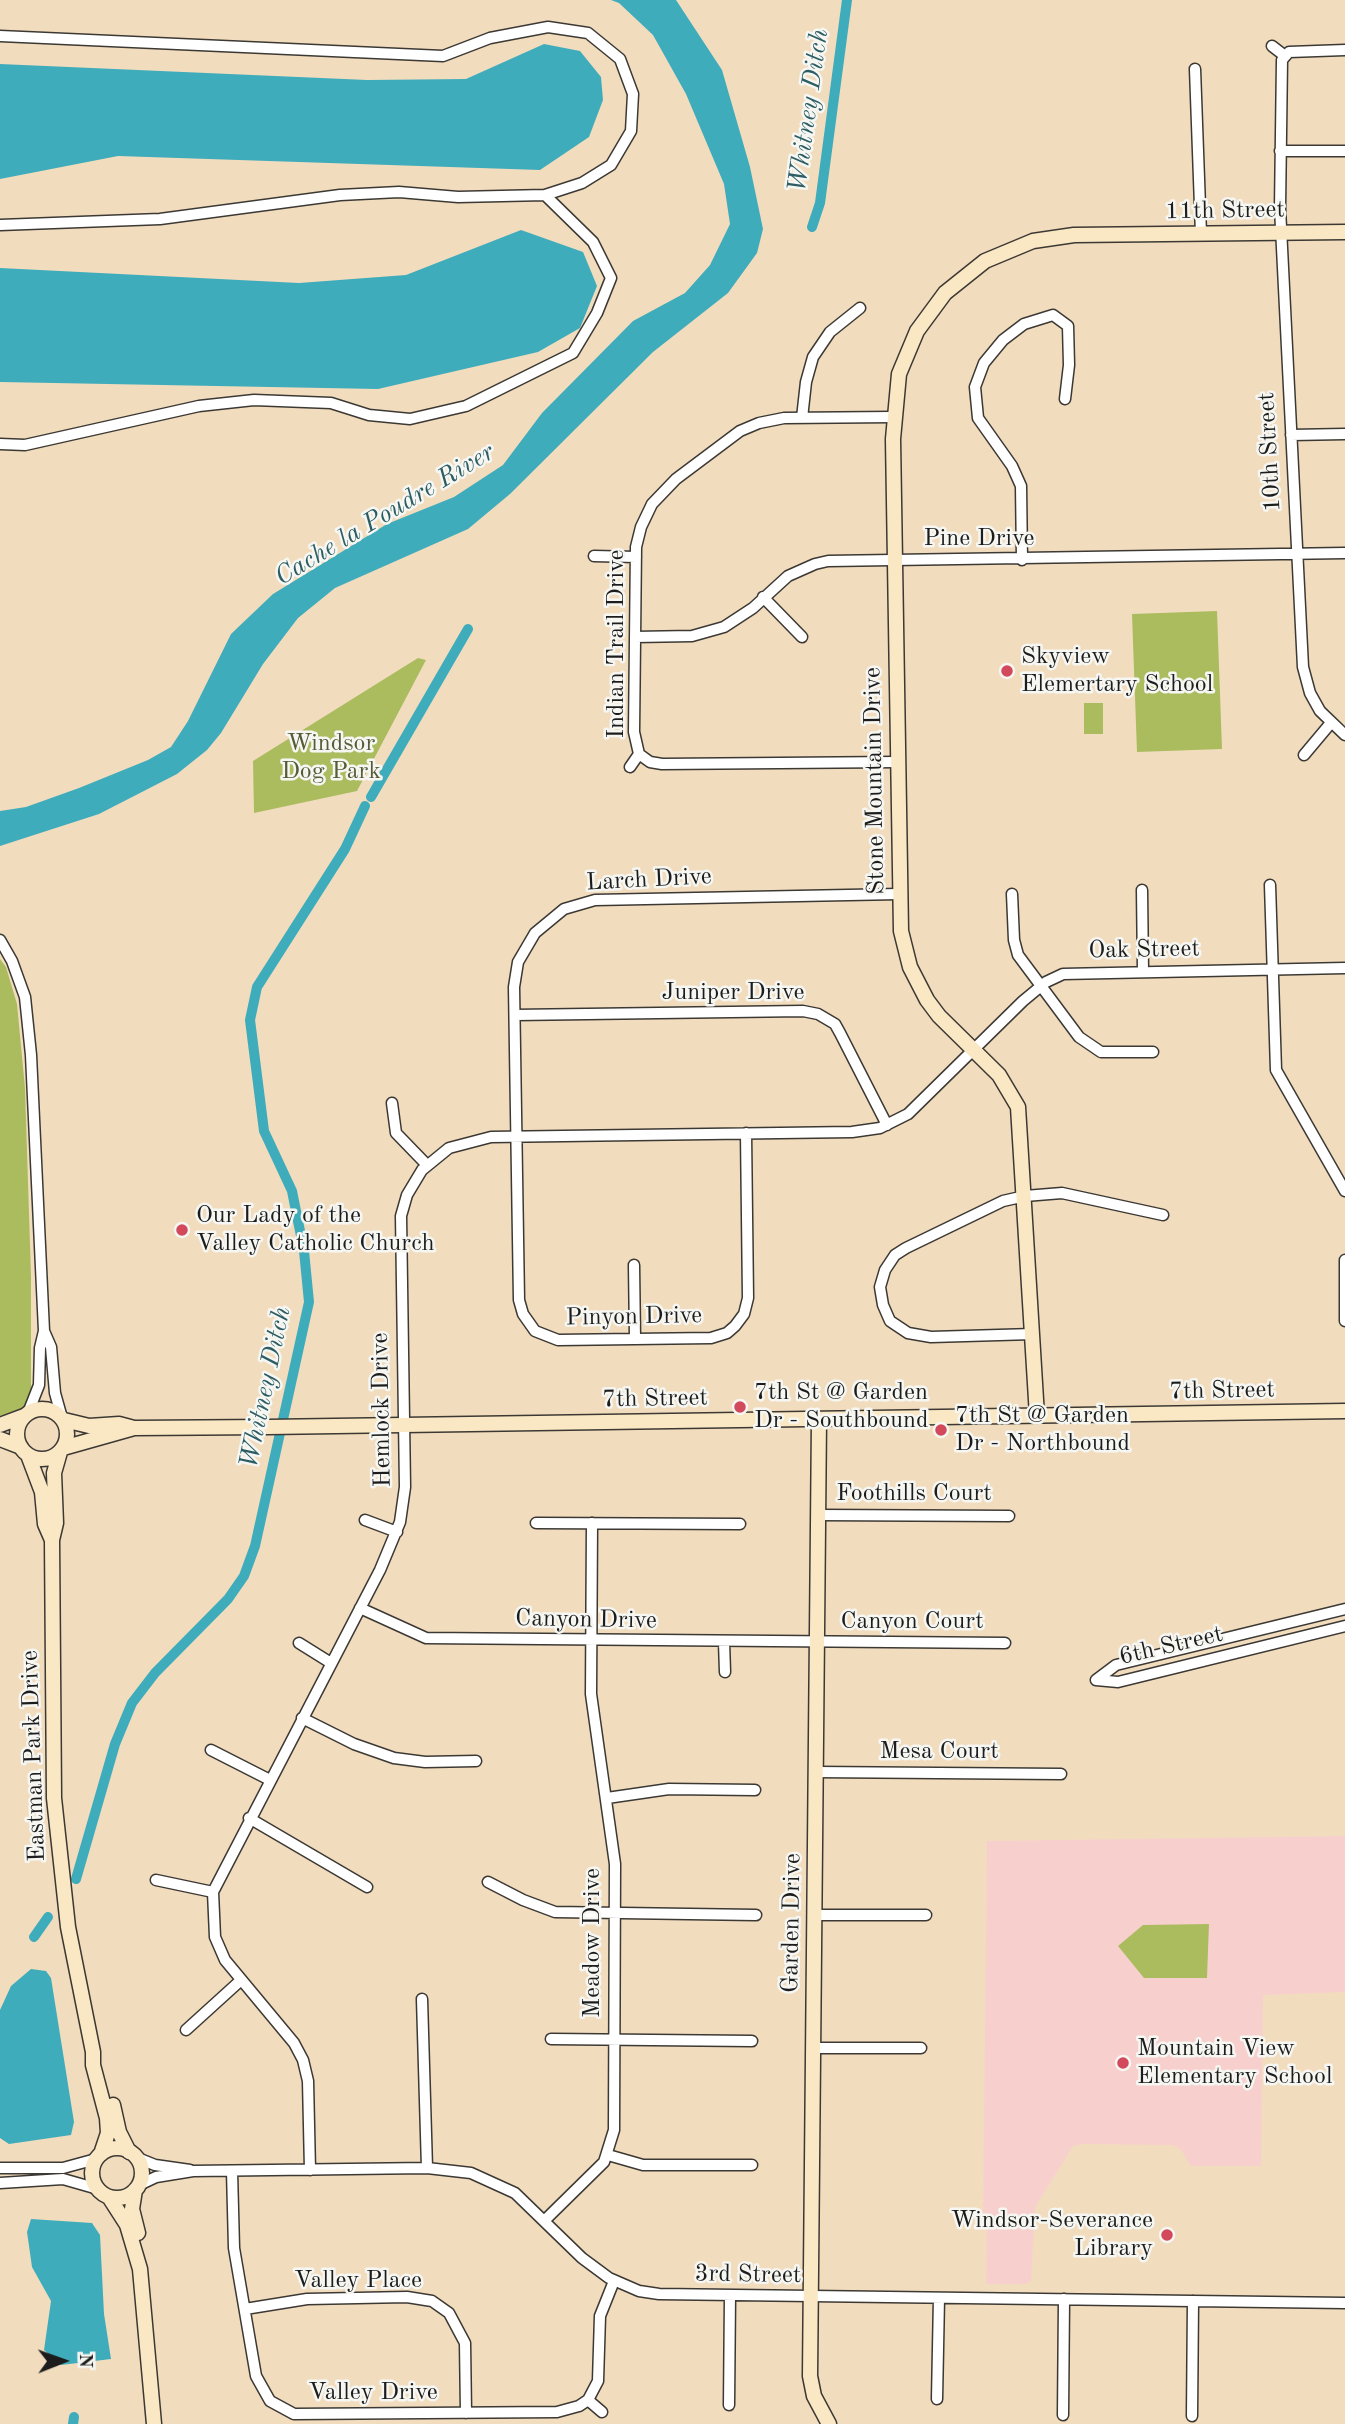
<!DOCTYPE html>
<html>
<head>
<meta charset="utf-8">
<style>
	body { margin:0 }
	#map { position:relative; width:1345px; height:2424px; overflow:hidden; background:#f2dcbe; font-family:"Old Standard TT",serif }
	canvas { display:block }
	.north { position:absolute; left:28px; top:2326px; width:70px; height:70px; -webkit-text-stroke:5px #f6f6f2; paint-order:stroke; rotate:89deg; font-size:19px; font-weight:700; line-height:28px; text-align:center; color:#1c1c1c }
	.north::after { content:''; display:block; margin:auto; width:24px; height:32px; background:#1c1c1c; clip-path:polygon(50% 0,100% 100%,50% 72%,0 100%) }
</style>
</head>
<body>
<div id="map">
<canvas width="1345" height="2424"></canvas>
<div class="north">N</div>
</div>
<script>
const c = document.querySelector('canvas').getContext('2d');
c.lineJoin = 'round';
function fillPath(path, color) { c.fillStyle = color; c.fill(path, 'evenodd'); }
const toPath = rows => new Path2D(rows.map(r => 'M' + r).join(''));
function stroke(path, color, width, dash) { c.strokeStyle = color; c.lineWidth = width; c.lineCap = dash ? 'butt' : 'round'; c.setLineDash(dash || []); c.stroke(path); }
function drawText(font, color, halo, rows, align = 'center') {
  c.font = font + ' "Old Standard TT",serif'; c.lineWidth = 5; c.setLineDash([]); c.textBaseline = 'middle'; c.strokeStyle = halo; c.fillStyle = color; for (const [text, x, y, turn = 0] of rows) {
    c.save(); c.translate(x, y); c.rotate((+turn || 0) * Math.PI / 180); c.textAlign = isNaN(turn) ? turn : align; if (halo) c.strokeText(text, 0, 0); c.fillText(text, 0, 0); c.restore();
  }
}
fillPath(toPath([
	[1345,1836,1345,1992,1263,1995,1261,2166,1191,2166,1181,2150,1173,2145,1083,2144,1073,2146,1035,2207,1031,2281,1025,2284,986,2284,987,2218,983,2218,987,1841]
]), '#f7d0ce');
fillPath(toPath([
	[1217,611,1222,749,1137,752,1132,614],
	[418,658,426,660,357,791,254,813,253,761],
	[1084,703,1103,703,1103,734,1084,734],
	[0,959,6,967,17,1004,25,1088,31,1276,31,1415,0,1423],
	[1209,1924,1207,1978,1144,1978,1118,1946,1143,1925]
]), '#abbc5f');
fillPath(toPath([
	[611,0,676,0,722,70,750,167,763,229,757,253,728,293,653,352,510,494,468,529,335,588,298,618,263,664,221,733,207,750,177,774,99,814,0,846,0,811,26,807,79,788,148,760,171,747,188,721,231,634,273,594,387,524,454,497,503,465,542,413,633,321,685,293,710,265,730,224,724,184,686,94,653,35,619,3],
	[544,44,580,51,601,77,603,100,589,137,540,170,118,156,0,179,0,64,367,80,466,79],
	[521,230,583,252,597,286,580,328,538,352,378,389,0,382,0,268,299,283,406,275],
	[31,1969,46,1971,51,1978,74,2122,71,2135,9,2144,0,2138,0,2010,11,1986],
	[31,2219,92,2223,100,2235,104,2314,111,2359,61,2365,44,2350,51,2301,32,2267,27,2232]
]), '#3facbc');
stroke(toPath([
	[812,227,820,203,847,0],
	[371,797,468,629],
	[76,1879,115,1744,132,1703,155,1673,228,1599,244,1576,255,1546,309,1302,304,1251,292,1191,264,1131,250,1020,257,987,345,849,365,806],
	[34,1937,48,1917],
	[73,2424,74,2417]
]), '#3facbc', 10);
const street = toPath([
	[0,36,443,56,490,38,548,27,588,33,620,59,633,94,631,131,611,165,582,183,545,195,458,197,399,192,340,195,160,219,0,225],
	[1272,46,1285,56],
	[1345,50,1289,52,1282,60,1280,208,1303,667,1310,693,1320,711,1345,735],
	[1195,69,1201,234],
	[1280,151,1345,151],
	[893,417,784,418,759,423,740,431,676,479,652,504,641,527,636,547,634,732,639,754,650,762,662,764,897,762],
	[802,418,806,382,813,357,830,332,860,308],
	[1291,435,1345,434],
	[0,444,25,445,199,406,254,400,331,403,369,415,410,419,466,406,573,353,597,313,611,278,593,242,545,195],
	[594,556,636,557],
	[1022,560,1021,486,1012,466,978,418,975,387,984,363,1003,340,1024,324,1053,315,1068,326,1069,365,1065,399],
	[763,597,802,637],
	[635,637,692,636,724,627,753,608,788,576,815,564,828,561,1345,553],
	[1304,755,1330,724],
	[630,767,639,754],
	[1270,885,1276,1070,1345,1191],
	[1142,890,1143,971],
	[1012,894,1014,940,1018,955,1079,1037,1101,1052,1153,1052],
	[0,940,12,961,25,997,31,1055,44,1331,40,1348,39,1385,28,1413],
	[515,1015,803,1011,818,1014,835,1024,840,1033,887,1125],
	[392,1103,396,1133,426,1164],
	[746,1133,748,1298,744,1314,735,1326,727,1333,711,1338,558,1340,535,1331,523,1314,519,1300,514,987,518,962,535,933,564,909,595,900,899,894],
	[634,1265,635,1339],
	[1345,1321,1345,1260],
	[44,1331,51,1347,55,1393,62,1418],
	[1033,1334,931,1337,908,1333,890,1321,883,1305,880,1287,885,1270,895,1255,906,1248,1003,1201,1025,1196,1062,1193,1163,1215],
	[819,1515,1009,1516],
	[365,1520,397,1532],
	[536,1523,740,1524],
	[360,1608,426,1638,1005,1643],
	[724,1642,725,1672],
	[299,1643,331,1663],
	[1096,1680,1116,1665,1345,1609],
	[1096,1680,1118,1682,1345,1626],
	[302,1718,354,1744,394,1758,425,1762,476,1761],
	[211,1750,270,1780],
	[816,1772,1061,1774],
	[607,1798,669,1789,755,1790],
	[249,1818,367,1887],
	[156,1880,213,1892],
	[488,1882,523,1900,555,1912,756,1915],
	[815,1915,926,1915],
	[422,1999,427,2168],
	[186,2030,240,1981],
	[551,2039,752,2041],
	[813,2048,921,2048],
	[608,2155,643,2165,752,2165],
	[135,2157,155,2165,190,2170],
	[0,2168,63,2168,96,2159],
	[310,2170,308,2081,303,2060,294,2043,225,1960,215,1937,213,1892,380,1570,400,1522,405,1487,401,1216,407,1195,422,1170,449,1148,491,1137,852,1132,880,1128,908,1114,1023,1001,1046,982,1063,974,1345,968],
	[232,2171,234,2248,256,2376,270,2401,294,2414,557,2412,579,2406,588,2400,598,2381,600,2316,614,2281],
	[0,2183,63,2179,98,2189],
	[139,2185,156,2177,193,2171,427,2168,471,2173,515,2193,582,2258,609,2278,639,2291,659,2294,1345,2303],
	[545,2220,604,2162,614,2130,615,1864,591,1694,592,1523],
	[245,2309,307,2299,407,2297,432,2301,449,2313,465,2343,466,2413],
	[937,2399,939,2298],
	[588,2400,602,2412],
	[729,2405,730,2296],
	[1063,2415,1064,2299],
	[1192,2416,1193,2301]
]);
const secondary = toPath([
	'17 1434a25 25 0 1 1 50 0a25 25 0 1 1-50 0Z',
	[1037,1416,1018,1107,999,1075,939,1016,927,1000,910,967,901,931,893,439,899,374,917,331,945,293,985,261,1033,241,1074,235,1345,232],
	[819,1419,810,2376,814,2396,829,2424],
	[64,1420,89,1426,119,1424,134,1428,268,1427,1345,1411],
	[0,1425,24,1416],
	[0,1439,21,1447],
	[63,1448,134,1428],
	[60,1452,54,1473,56,1523,52,1540,54,1798,68,1927,93,2052,93,2065,107,2118,108,2133,101,2154],
	[28,1455,42,1492,45,1524,52,1540],
	[113,2105,119,2132,129,2152],
	'92 2173a25 25 0 1 1 50 0a25 25 0 1 1-50 0Z',
	[135,2190,132,2209,138,2233],
	[109,2197,127,2225,140,2269,154,2424]
]);
stroke(street, '#3c3934', 13);
stroke(secondary, '#3c3934', 17);
stroke(street, '#fff', 10);
stroke(secondary, '#fae7c3', 14);
for (const [x, y, r, color] of [
	[1007,671,7,"#d1495b"],
	[182,1230,7,"#d1495b"],
	[740,1407,7,"#d1495b"],
	[941,1430,7,"#d1495b"],
	[1123,2063,7,"#d1495b"],
	[1167,2235,7,"#d1495b"]
]) { const dot = new Path2D(); dot.arc(x, y, r, 0, 2 * Math.PI); c.fillStyle = color; c.fill(dot); stroke(dot, '#f6f6f2', 2.5); }
drawText('24px', '#1c1c1c', '#f6f6f2', [
	["11th Street",1225,211,-1],
	["10th Street",1270,452,-93],
	["Pine Drive",979,539],
	["Indian Trail Drive",617,644,-90],
	["Stone Mountain Drive",875,781,-91],
	["Larch Drive",649,880,-3],
	["Oak Street",1144,950,-1],
	["Juniper Drive",733,993],
	["Pinyon Drive",634,1317,-1],
	["7th Street",1222,1391,-1],
	["7th Street",655,1399,-1],
	["Hemlock Drive",382,1410,-91],
	["Foothills Court",914,1494],
	["Canyon Drive",586,1620,1],
	["Canyon Court",912,1622],
	["6th Street",1171,1646,-13],
	["Mesa Court",939,1752],
	["Eastman Park Drive",34,1756,-92],
	["Garden Drive",792,1923,-89],
	["Meadow Drive",593,1943,-90],
	["3rd Street",748,2275,1],
	["Valley Place",358,2281],
	["Valley Drive",373,2393]
]);
drawText('24px', '#1c1c1c', '#f6f6f2', [
	["Skyview",1021,657],
	["Elemertary School",1021,685],
	["Our Lady of the",196,1216],
	["Valley Catholic Church",196,1244],
	["7th St @ Garden",754,1393],
	["Dr - Southbound",754,1421],
	["7th St @ Garden",955,1416],
	["Dr - Northbound",955,1444],
	["Mountain View",1137,2049],
	["Elementary School",1137,2077],
	["Windsor-Severance",1153,2221,"right"],
	["Library",1153,2249,"right"]
], 'left');
drawText('24px', '#555c37', '#f6f6f2', [
	["Windsor",331,744],
	["Dog Park",331,772]
]);
drawText('italic 26px', '#2c5d64', '#f6f6f2', [
	["Whitney Ditch",809,111,-82],
	["Cache la Poudre River",385,515,-31],
	["Whitney Ditch",266,1388,-78]
]);
</script>
</body>
</html>
